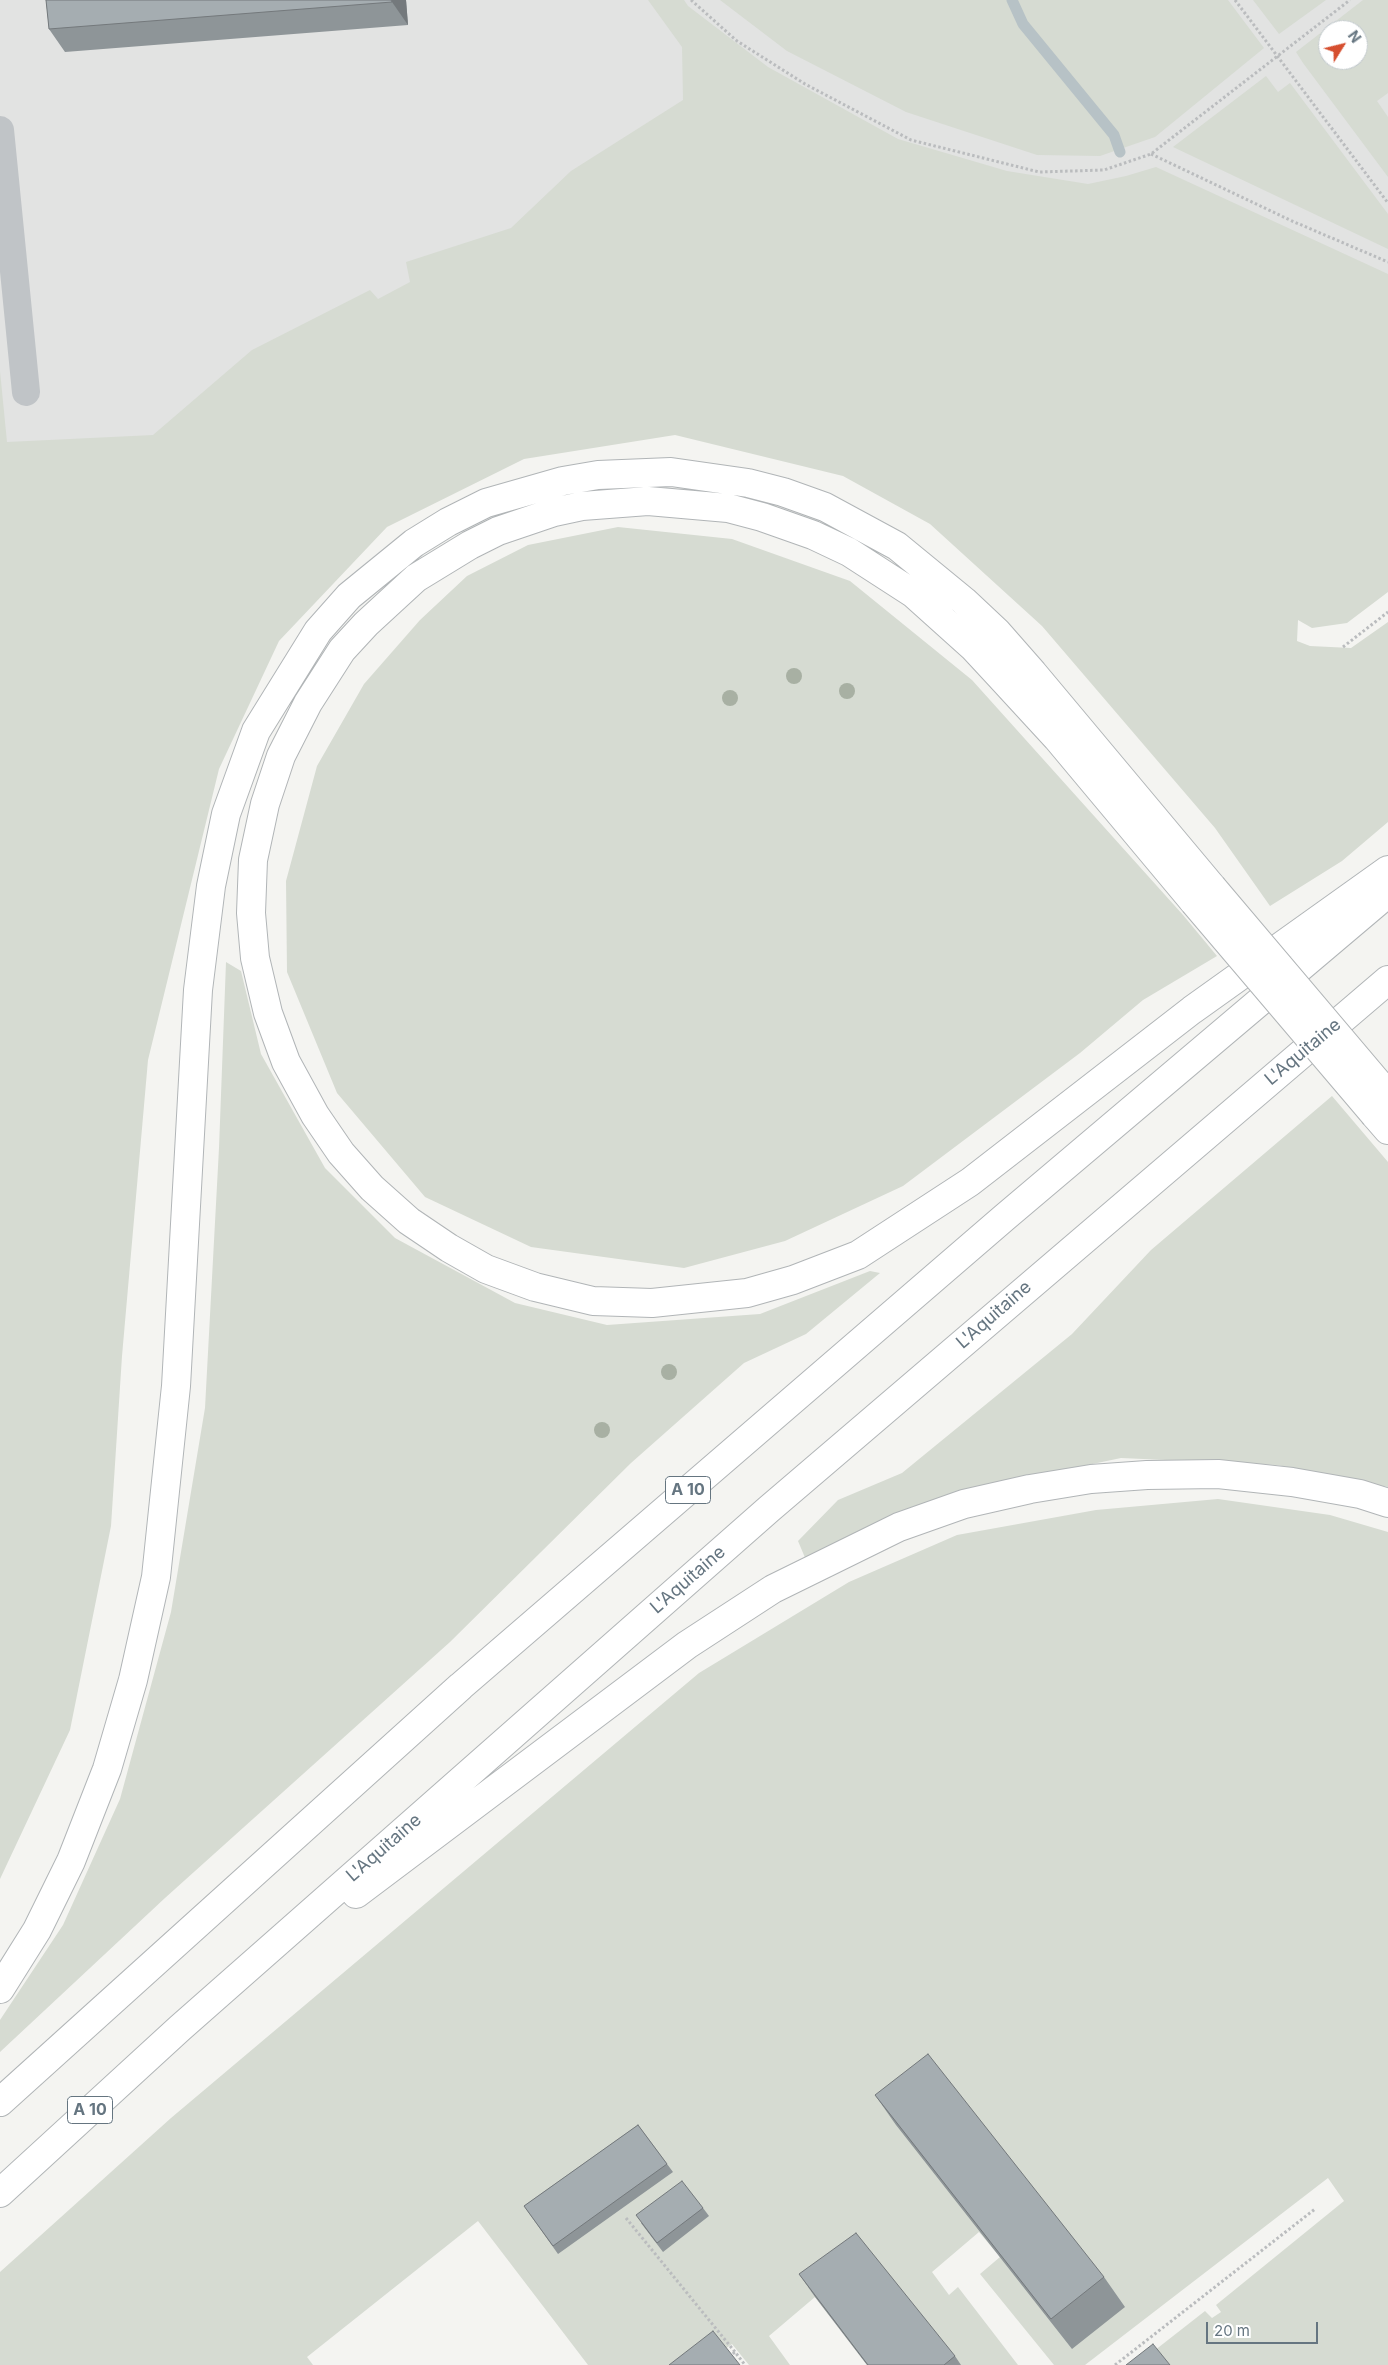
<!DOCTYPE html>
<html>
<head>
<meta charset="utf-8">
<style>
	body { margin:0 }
	#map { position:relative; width:1388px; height:2365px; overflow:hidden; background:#f4f4f1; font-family:Inter,sans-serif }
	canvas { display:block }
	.north { position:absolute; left:1318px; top:20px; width:50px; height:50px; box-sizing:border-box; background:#fff; border:1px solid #c1c8cc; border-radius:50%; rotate:54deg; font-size:14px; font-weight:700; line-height:20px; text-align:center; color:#657580 }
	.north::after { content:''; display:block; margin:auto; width:18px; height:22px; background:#d64f2f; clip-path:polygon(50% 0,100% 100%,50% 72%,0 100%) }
	.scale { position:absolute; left:1206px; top:2322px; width:112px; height:22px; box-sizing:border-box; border:2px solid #657580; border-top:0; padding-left:6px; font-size:15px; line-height:18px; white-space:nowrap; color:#657580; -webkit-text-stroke:4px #fff; paint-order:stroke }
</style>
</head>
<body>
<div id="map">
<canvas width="1388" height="2365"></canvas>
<div class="north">N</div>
<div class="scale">20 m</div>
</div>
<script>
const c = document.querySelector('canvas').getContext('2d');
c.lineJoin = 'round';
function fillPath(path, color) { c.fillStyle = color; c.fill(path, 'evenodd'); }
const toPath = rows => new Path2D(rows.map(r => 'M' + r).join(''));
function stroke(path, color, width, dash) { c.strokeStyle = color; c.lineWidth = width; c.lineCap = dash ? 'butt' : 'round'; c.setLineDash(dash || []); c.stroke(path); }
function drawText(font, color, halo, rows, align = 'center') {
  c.font = font + ' Inter,sans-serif'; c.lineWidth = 5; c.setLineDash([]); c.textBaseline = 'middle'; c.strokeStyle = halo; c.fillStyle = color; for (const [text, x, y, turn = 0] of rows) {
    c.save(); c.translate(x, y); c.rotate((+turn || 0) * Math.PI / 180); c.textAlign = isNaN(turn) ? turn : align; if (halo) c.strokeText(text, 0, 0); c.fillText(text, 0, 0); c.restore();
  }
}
fillPath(toPath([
	[0,0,1388,0,1388,500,623,371,0,725],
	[1328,30,1358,30,1358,60,1328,60]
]), '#e2e3e2');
fillPath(toPath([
	[648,0,684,0,688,6,768,67,898,139,1007,171,1088,184,1126,176,1156,167,1388,274,1388,592,1347,623,1312,628,1298,620,1297,641,1310,646,1351,648,1388,622,1388,822,1342,861,1270,906,1215,828,1042,626,930,524,843,476,675,435,524,459,387,527,279,641,219,769,148,1060,122,1356,111,1526,70,1730,0,1879,0,371,7,442,153,435,252,350,370,290,378,299,410,282,406,262,511,228,571,171,683,100,682,47],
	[720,0,1228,0,1264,48,1155,137,1100,156,1037,155,906,112,787,51],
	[1253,0,1326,0,1279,34],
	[1363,0,1388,0,1388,93,1377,101,1388,117,1388,177,1303,63,1296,52],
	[1328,30,1358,30,1358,60,1328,60],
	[1266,76,1278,92,1290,83,1388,214,1388,249,1173,147],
	[618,527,732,539,850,581,972,680,1183,915,1217,956,1143,1000,1080,1053,903,1186,785,1241,684,1268,531,1247,425,1197,337,1093,287,972,286,881,317,766,364,684,420,620,467,576,528,545],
	[226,962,241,971,261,1054,325,1168,395,1238,515,1303,607,1325,760,1314,870,1271,880,1273,806,1334,744,1363,631,1463,450,1642,165,1898,0,2052,0,2020,63,1925,120,1799,171,1612,205,1408,219,1148],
	[1332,1096,1388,1162,1388,1487,1277,1465,1121,1458,988,1486,806,1560,798,1541,838,1500,902,1473,1072,1334,1151,1250],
	[1218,1499,1330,1515,1388,1532,1388,2365,1136,2365,1205,2311,1212,2318,1221,2312,1216,2305,1344,2201,1328,2178,1085,2365,1054,2365,980,2274,1000,2257,979,2232,932,2272,949,2295,958,2287,1018,2365,867,2365,815,2297,769,2336,790,2365,749,2365,732,2344,703,2365,588,2365,478,2221,307,2357,313,2365,0,2365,0,2272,171,2118,699,1673,849,1582,957,1535,1096,1510]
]), '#d6dbd2');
stroke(toPath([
	[1012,0,1023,24,1114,135,1120,152]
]), '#b7c2c6', 11);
const motorway = toPath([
	[1194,902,1057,738,999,675,973,647,914,594,849,552,813,535,762,517,728,508,648,501,582,506,554,512,498,531,470,545,416,578,366,624,342,650,308,703,281,756,265,804,253,860,251,913,255,958,268,1013,286,1062,315,1115,341,1153,372,1188,409,1221,449,1248,486,1269,535,1287,593,1301,652,1303,747,1293,793,1280,858,1255,970,1182,1192,1010,1388,870],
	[1375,1115,1388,1130],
	[356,1894,687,1645,773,1589,899,1527,964,1504,1030,1489,1091,1479,1147,1475,1218,1474,1292,1482,1360,1494,1388,1503],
	[0,1989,37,1930,71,1861,107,1769,133,1680,156,1577,176,1386,198,990,211,886,226,814,256,731,318,631,349,596,414,543,448,522,486,503,563,481,598,475,671,472,748,483,783,492,825,507,897,546,964,601,997,632,1033,673,1212,887],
	[0,2102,461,1686,1005,1217,1388,893],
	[0,2193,180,2028,769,1509,1388,980]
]);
stroke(motorway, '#b1b5b7', 30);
stroke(toPath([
	[691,0,737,41,805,84,911,140,1039,172,1104,170,1151,154,1350,0],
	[1235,0,1388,203],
	[1151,154,1292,221,1388,262],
	[1343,647,1388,612],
	[626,2218,735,2352],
	[729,2357,735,2352,745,2365],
	[1115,2365,1315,2209]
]), '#babcbe', 3, [2.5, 2.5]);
stroke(toPath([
	[0,130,26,392]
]), '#c0c4c7', 28);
stroke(motorway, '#fff', 28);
const motorwayBridge = toPath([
	[1212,887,1388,1095],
	[1194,902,1375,1115]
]);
stroke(motorwayBridge, '#b1b5b7', 30, []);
stroke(motorwayBridge, '#fff', 28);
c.fillStyle = '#a8b0a3';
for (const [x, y] of [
	[794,676],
	[847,691],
	[730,698],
	[669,1372],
	[602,1430]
]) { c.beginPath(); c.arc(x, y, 8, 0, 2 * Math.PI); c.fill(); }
fillPath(toPath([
	[46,0,406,0,408,25,65,52,49,29],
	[875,2095,1104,2277,1125,2307,1072,2349,896,2125],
	[638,2125,673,2172,558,2254,524,2206],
	[703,2208,709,2216,663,2252,641,2223],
	[799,2274,955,2356,961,2365,867,2365,815,2297]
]), '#8e9598');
fillPath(toPath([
	[391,0,406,0,408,25,392,2]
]), '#74797c');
const building = toPath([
	[46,0,391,0,392,2,49,29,46,0],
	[928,2054,1104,2277,1051,2319,875,2095,928,2054],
	[638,2125,667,2164,553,2246,524,2206,638,2125],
	[682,2181,703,2208,657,2243,636,2215,682,2181],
	[856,2233,955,2356,944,2365,868,2365,799,2274,856,2233],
	[713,2331,740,2365,669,2365,713,2331],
	[1153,2344,1170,2365,1126,2365,1153,2344]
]);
fillPath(building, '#a5adb1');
stroke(building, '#74797c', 1);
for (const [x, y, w] of [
	[688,1490,45],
	[90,2110,45]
]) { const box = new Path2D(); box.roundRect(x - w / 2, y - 13.5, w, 27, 4); c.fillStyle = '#fff'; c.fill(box); stroke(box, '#657580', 1); }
drawText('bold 16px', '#657580', null, [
	["A 10",688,1490],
	["A 10",90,2110]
]);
drawText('18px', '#657580', '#fff', [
	["L'Aquitaine",1303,1052,-40],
	["L'Aquitaine",994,1315,-41],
	["L'Aquitaine",688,1580,-41],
	["L'Aquitaine",384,1848,-41]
]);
</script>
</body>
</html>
